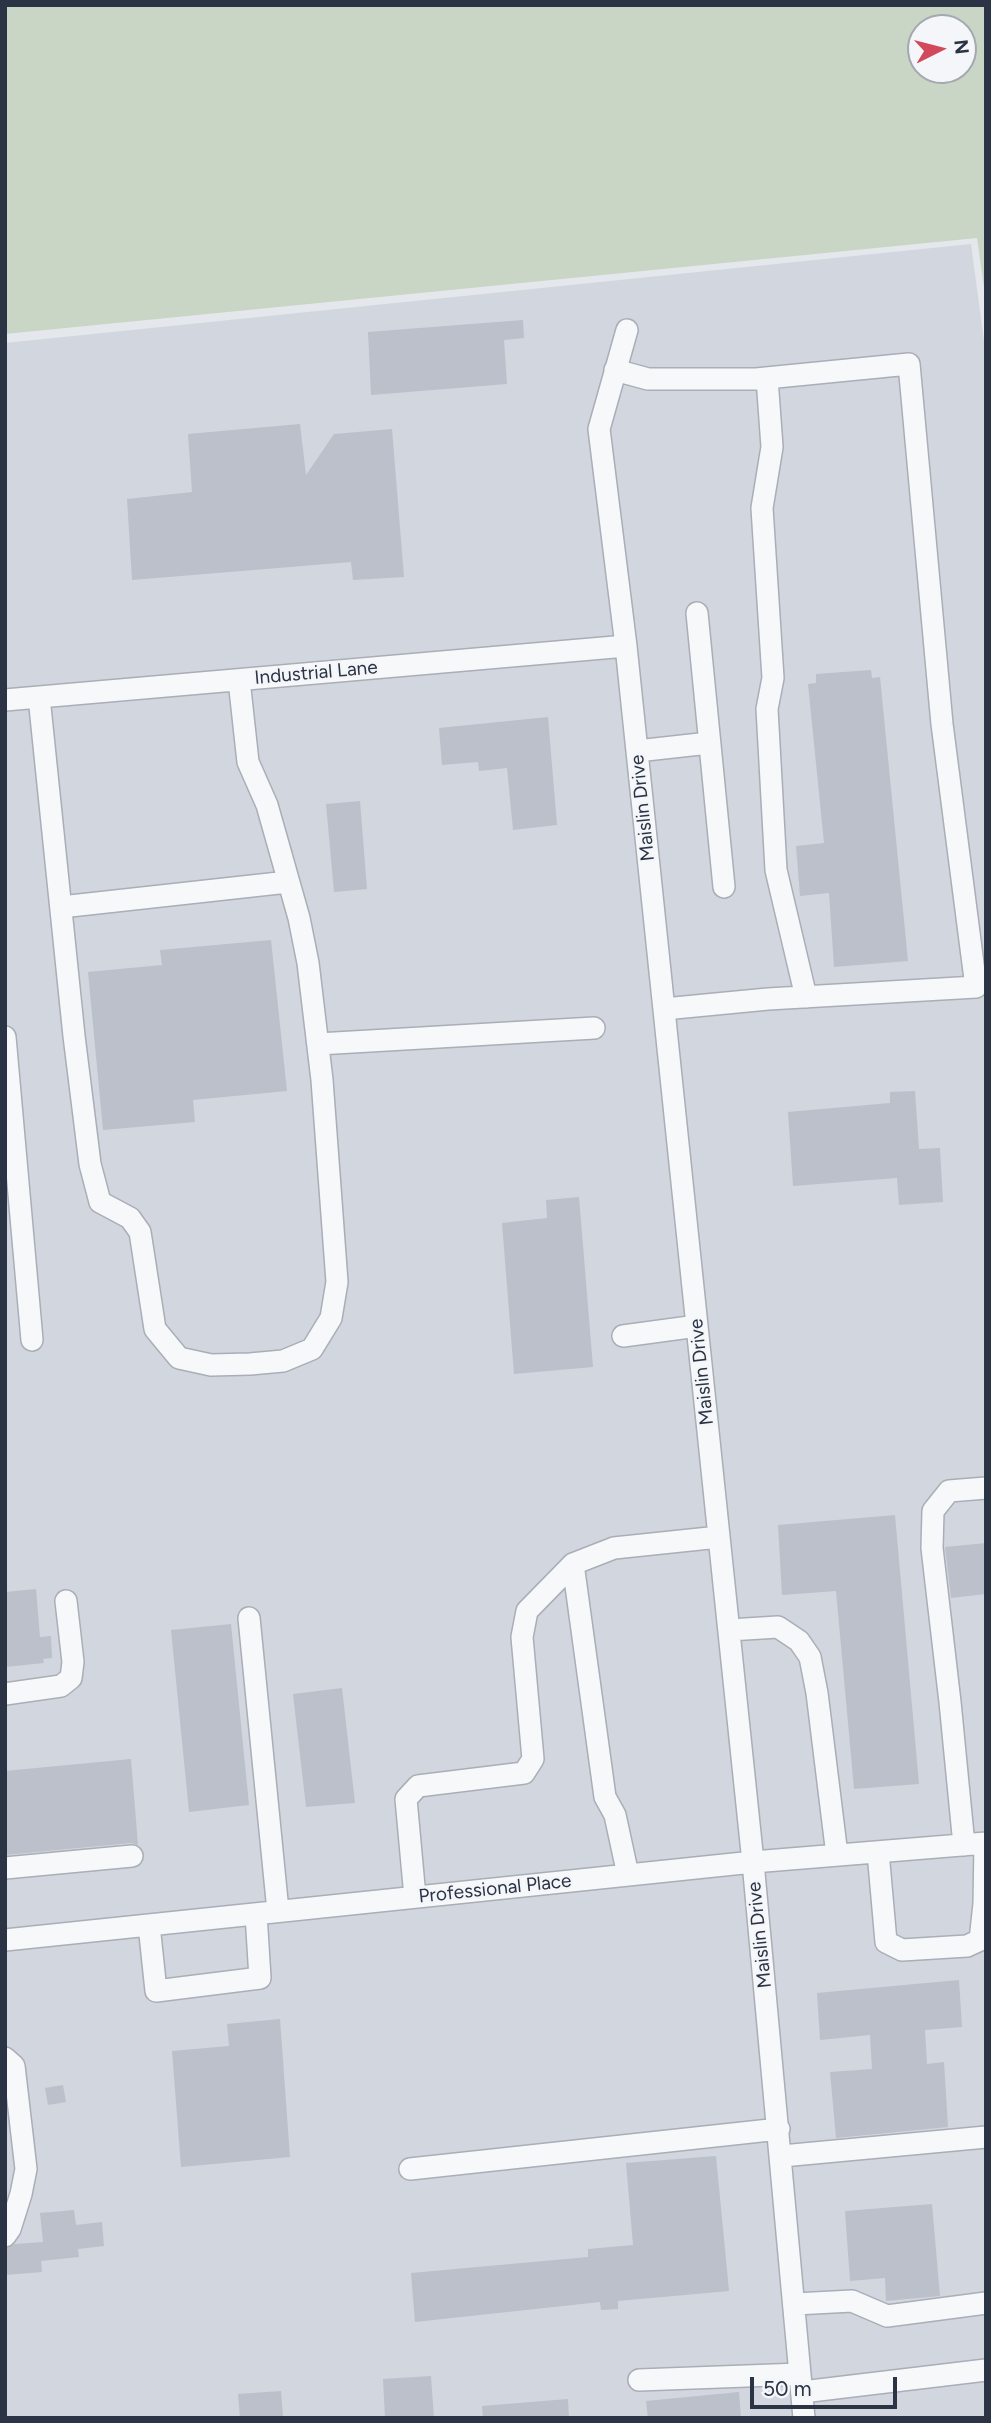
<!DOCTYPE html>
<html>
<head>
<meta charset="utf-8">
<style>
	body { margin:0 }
	#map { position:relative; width:991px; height:2423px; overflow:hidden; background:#e4e7ec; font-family:Figtree,sans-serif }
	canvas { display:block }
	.frame { position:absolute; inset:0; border:7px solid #2b3445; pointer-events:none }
	.north { position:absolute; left:907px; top:14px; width:70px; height:70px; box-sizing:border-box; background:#f4f6f9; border:2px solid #a4a8b1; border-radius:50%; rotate:84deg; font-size:19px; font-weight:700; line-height:28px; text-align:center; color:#2b3445 }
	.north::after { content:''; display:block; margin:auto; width:24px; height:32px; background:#d1495b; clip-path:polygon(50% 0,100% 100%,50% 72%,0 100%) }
	.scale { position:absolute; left:750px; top:2377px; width:147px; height:32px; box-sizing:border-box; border:4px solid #2b3445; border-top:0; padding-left:9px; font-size:21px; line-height:24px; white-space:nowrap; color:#2b3445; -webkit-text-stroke:5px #f4f6f9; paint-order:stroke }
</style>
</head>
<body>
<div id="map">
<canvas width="991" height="2423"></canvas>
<div class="frame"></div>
<div class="north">N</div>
<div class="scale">50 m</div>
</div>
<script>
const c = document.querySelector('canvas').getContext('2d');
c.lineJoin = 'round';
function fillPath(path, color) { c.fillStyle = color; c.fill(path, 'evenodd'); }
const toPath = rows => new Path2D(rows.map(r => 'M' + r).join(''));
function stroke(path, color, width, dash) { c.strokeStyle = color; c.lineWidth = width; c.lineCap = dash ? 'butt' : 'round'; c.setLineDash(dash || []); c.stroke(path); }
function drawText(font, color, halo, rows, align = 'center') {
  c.font = font + ' Figtree,sans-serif'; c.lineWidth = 5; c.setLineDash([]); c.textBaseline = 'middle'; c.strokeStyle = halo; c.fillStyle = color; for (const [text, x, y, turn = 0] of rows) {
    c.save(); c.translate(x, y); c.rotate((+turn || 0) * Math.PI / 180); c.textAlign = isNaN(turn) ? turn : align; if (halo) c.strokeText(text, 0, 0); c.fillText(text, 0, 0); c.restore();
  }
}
fillPath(toPath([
	[971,244,986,356,986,2418,5,2418,5,343]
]), '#d2d6de');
fillPath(toPath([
	[5,5,986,5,986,302,977,238,5,334],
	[921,28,963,28,963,70,921,70]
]), '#c9d6c5');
fillPath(toPath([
	[523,320,524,338,504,340,507,384,371,395,368,332],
	[300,424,306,475,334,434,392,429,404,577,353,580,351,562,132,580,127,499,192,492,188,434],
	[871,670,872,678,880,677,908,961,834,967,829,893,800,896,796,846,824,843,808,684,816,683,816,674],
	[548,717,557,825,513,830,507,768,479,771,478,762,442,765,439,728],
	[360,801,367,889,334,892,326,804],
	[271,940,287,1091,193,1100,195,1122,103,1130,88,972,162,965,160,950],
	[915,1091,919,1149,940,1148,943,1202,899,1205,897,1178,793,1186,788,1112,890,1103,890,1092],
	[579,1197,593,1367,514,1374,502,1223,547,1218,546,1200],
	[895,1515,919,1784,854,1789,836,1591,782,1595,778,1525],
	[986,1543,986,1594,951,1598,945,1547],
	[36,1589,40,1637,51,1636,52,1658,43,1659,44,1663,5,1667,5,1592],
	[231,1624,249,1805,189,1812,171,1630],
	[342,1688,355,1803,306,1807,293,1694],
	[131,1759,138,1845,131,1843,5,1855,5,1771],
	[959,1980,962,2027,925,2030,927,2064,944,2062,948,2127,836,2138,830,2072,872,2069,870,2035,820,2040,817,1993],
	[280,2019,290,2157,181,2167,172,2051,229,2046,227,2024],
	[63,2085,66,2102,48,2105,45,2088],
	[716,2156,729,2291,618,2301,618,2309,601,2310,600,2302,415,2322,411,2273,588,2257,588,2249,633,2245,626,2163],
	[932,2204,940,2296,886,2301,885,2278,850,2281,845,2211],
	[74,2210,76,2225,102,2222,104,2246,78,2249,79,2257,41,2261,42,2272,5,2275,5,2249,15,2244,43,2242,40,2213],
	[431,2376,434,2418,385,2418,383,2379],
	[281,2391,283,2418,240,2418,238,2394],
	[739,2392,741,2418,648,2418,646,2401],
	[568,2399,569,2418,483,2418,482,2406]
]), '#bbc0ca');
const minor = toPath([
	[627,330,599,429,626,646,753,1862,804,2418],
	[615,370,648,379,756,379,909,364,942,724,976,987,768,999,664,1009],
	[767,378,772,447,762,508,773,678,767,709,776,870,806,997],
	[697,613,724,887],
	[39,697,74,1036,90,1164,100,1202,130,1218,140,1232,155,1329,179,1358,211,1365,250,1364,283,1361,312,1349,331,1318,337,1282,322,1080,308,963,299,918,267,805,248,762,239,680],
	[5,700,626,646],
	[637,751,709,743],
	[61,907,288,882],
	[5,1037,32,1340],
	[318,1044,594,1028],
	[623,1336,697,1326],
	[573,1564,605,1797,615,1815,628,1875],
	[249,1618,278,1911],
	[729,1630,778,1627,799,1641,810,1657,817,1693,837,1855],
	[5,1694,61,1686,71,1678,73,1662,66,1601],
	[964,1845,950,1702,932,1548,933,1511,949,1491,986,1488],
	[878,1852,886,1942,902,1950,967,1946,980,1940,984,1904,985,1843],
	[5,1868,132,1856],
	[415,1897,406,1799,418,1786,524,1773,533,1759,522,1637,527,1611,573,1564,614,1548,719,1537],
	[149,1925,156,1991,260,1978,256,1914],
	[5,1940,753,1862,986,1843],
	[5,2058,14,2066,26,2169,21,2194,10,2229,5,2236],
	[782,2156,986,2137],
	[410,2169,779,2129],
	[795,2304,852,2301,887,2316,986,2303],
	[639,2380,800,2374],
	[802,2392,986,2370]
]);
stroke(minor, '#a9aeb7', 24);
stroke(minor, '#f7f8fa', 21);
drawText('19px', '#2b3445', '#f4f6f9', [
	["Industrial Lane",316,673,-5],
	["Maislin Drive",643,808,-96],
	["Maislin Drive",702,1372,-96],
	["Professional Place",495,1889,-6],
	["Maislin Drive",760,1935,-96]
]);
</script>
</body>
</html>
